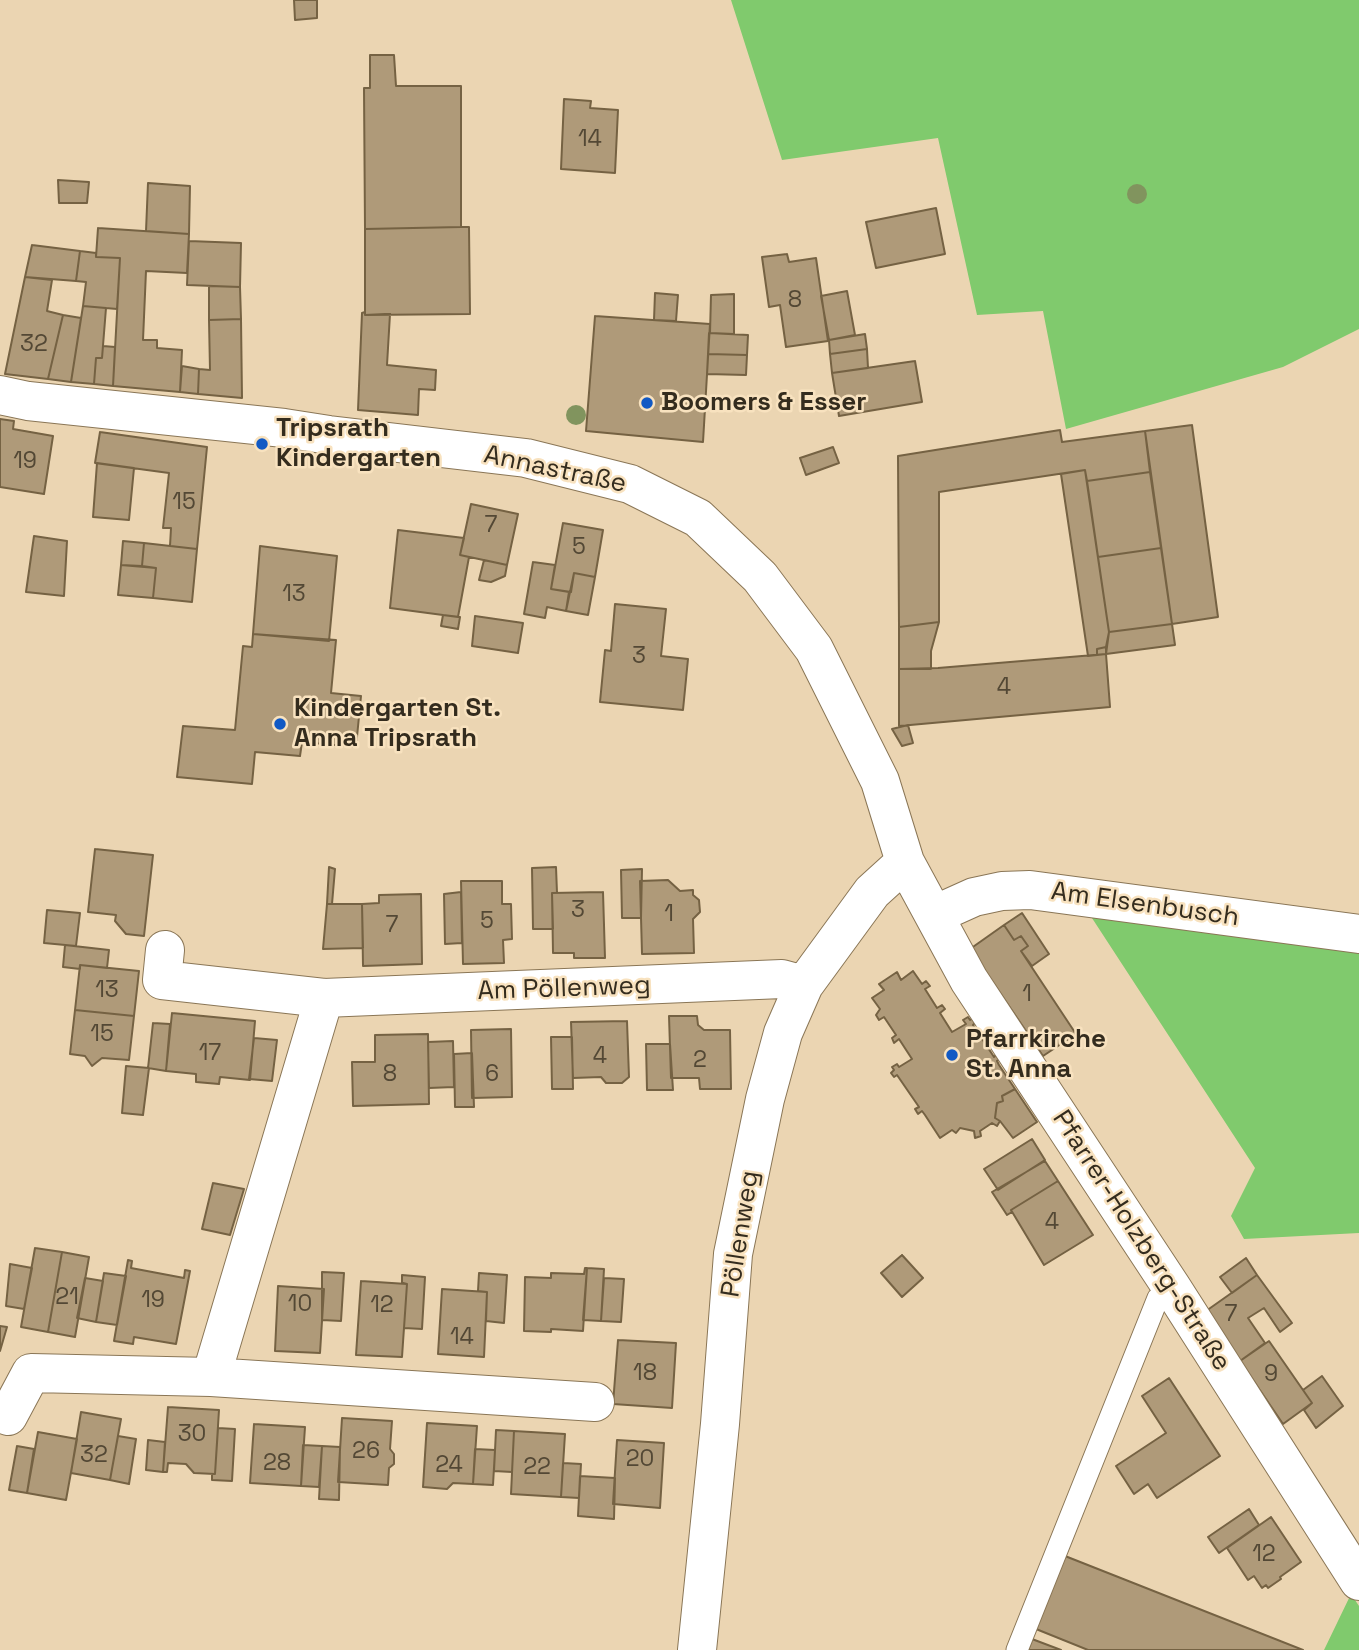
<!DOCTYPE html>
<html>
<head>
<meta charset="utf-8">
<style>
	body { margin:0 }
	canvas { display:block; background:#ebd5b2 }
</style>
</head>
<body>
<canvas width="1359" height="1650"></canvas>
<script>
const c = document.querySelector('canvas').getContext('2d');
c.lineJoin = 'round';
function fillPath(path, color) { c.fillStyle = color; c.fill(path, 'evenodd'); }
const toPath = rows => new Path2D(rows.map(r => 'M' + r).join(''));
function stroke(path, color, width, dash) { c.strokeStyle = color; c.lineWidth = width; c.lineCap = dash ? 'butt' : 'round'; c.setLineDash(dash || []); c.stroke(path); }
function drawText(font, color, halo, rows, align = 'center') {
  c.font = font + ' "Space Grotesk",sans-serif'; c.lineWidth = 5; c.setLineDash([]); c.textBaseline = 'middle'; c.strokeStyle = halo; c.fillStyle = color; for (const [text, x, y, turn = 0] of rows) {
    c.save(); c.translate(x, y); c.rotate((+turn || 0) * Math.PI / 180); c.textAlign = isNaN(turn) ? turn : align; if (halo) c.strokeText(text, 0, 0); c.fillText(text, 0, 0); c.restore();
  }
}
fillPath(toPath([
	[731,0,1359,0,1359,329,1283,367,1066,429,1043,311,977,315,938,138,782,160],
	[1090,915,1359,952,1359,1233,1244,1239,1231,1216,1255,1168],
	[1351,1594,1359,1606,1359,1650,1324,1650]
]), '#80ca6d');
const building = toPath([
	[294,0,317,0,317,18,295,20,294,0],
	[370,55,394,55,396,86,461,86,461,227,365,229,364,88,370,88,370,55],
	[564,99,591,101,590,108,618,110,615,173,561,169,564,99],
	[58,180,89,182,87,203,59,203,58,180],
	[148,183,190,186,189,234,146,231,148,183],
	[936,208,945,254,876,268,866,222,936,208],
	[461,227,469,227,470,314,365,315,365,229,461,227],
	[98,228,189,234,187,273,146,271,143,340,157,340,157,348,182,350,180,392,113,386,120,258,96,257,98,228],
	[189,241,241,243,240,287,187,285,189,241],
	[32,245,80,251,76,281,25,277,32,245],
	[80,251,96,253,96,257,120,258,117,309,83,306,86,282,76,281,80,251],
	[787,254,789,262,816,258,828,341,786,347,780,305,769,307,762,257,787,254],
	[25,277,52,280,47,311,63,315,48,379,5,374,25,277],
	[209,286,240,287,241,319,209,320,209,286],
	[847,291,855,335,829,340,821,296,847,291],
	[655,293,678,295,676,321,654,320,655,293],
	[734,294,734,334,710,333,711,295,734,294],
	[83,306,106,308,102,358,96,358,94,384,71,382,83,306],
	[365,312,365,315,390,314,387,365,436,370,435,390,419,389,418,415,358,410,362,313,365,312],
	[63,315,81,318,71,382,48,379,63,315],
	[595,316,710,324,703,442,586,431,595,316],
	[241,319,242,398,198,394,199,369,210,370,209,320,241,319],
	[709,333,748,335,747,355,708,354,709,333],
	[865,334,867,349,830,354,829,340,865,334],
	[103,346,115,347,113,386,94,384,96,358,102,358,103,346],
	[867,349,868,368,832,373,830,354,867,349],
	[708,354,747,355,746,375,707,374,708,354],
	[915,361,922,402,839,416,832,373,915,361],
	[182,366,199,369,198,394,180,392,182,366],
	[0,419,14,421,13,429,53,436,44,494,0,487,0,419],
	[1192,425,1218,617,1172,624,1145,431,1192,425],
	[1060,430,1062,442,1145,431,1150,472,1087,481,1085,470,939,492,939,622,899,627,898,456,1060,430],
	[100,432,207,447,197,549,170,546,171,528,163,528,169,473,95,463,100,432],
	[833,447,839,463,806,475,800,458,833,447],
	[97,463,134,468,129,520,93,517,97,463],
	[1085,470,1109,632,1106,647,1097,649,1097,655,1088,656,1061,474,1085,470],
	[1150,472,1161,548,1098,557,1087,481,1150,472],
	[471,504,518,514,507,565,460,555,471,504],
	[563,523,603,530,595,577,574,573,571,592,551,589,563,523],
	[398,530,464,538,460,555,469,557,458,617,390,608,398,530],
	[34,536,67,541,64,596,26,592,34,536],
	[123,541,144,543,142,566,121,565,123,541],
	[144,543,197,549,192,602,153,598,156,568,142,566,144,543],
	[260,546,337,556,329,641,253,634,260,546],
	[1161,548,1172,624,1109,632,1098,557,1161,548],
	[484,560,507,565,505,576,491,582,479,580,484,560],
	[533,562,555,565,551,589,569,592,566,611,547,607,545,618,524,614,533,562],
	[121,565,156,568,153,598,118,595,121,565],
	[574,573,595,577,588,615,566,611,574,573],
	[615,604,666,609,661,656,688,659,683,710,600,702,605,650,611,651,615,604],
	[443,615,460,617,458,629,441,626,443,615],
	[475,616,523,623,518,653,472,646,475,616],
	[939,622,931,651,931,669,899,669,899,627,939,622],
	[1172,624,1175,645,1106,654,1109,632,1172,624],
	[253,634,336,640,331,693,361,696,356,747,302,742,300,756,255,752,252,784,177,777,183,726,235,730,243,646,252,647,253,634],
	[1106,647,1106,654,1097,655,1097,649,1106,647],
	[1106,654,1110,707,899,726,899,669,938,668,1106,654],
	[908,725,913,743,902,746,892,729,908,725],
	[95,849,153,855,144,936,126,934,115,921,116,915,88,912,95,849],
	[329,867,335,869,332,904,327,904,329,867],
	[556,867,557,893,552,893,553,929,533,929,532,868,556,867],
	[642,869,641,918,622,918,621,870,642,869],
	[668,880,680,891,693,890,693,895,699,900,700,912,693,919,694,953,642,954,640,881,668,880],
	[461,881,502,881,502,904,511,904,512,939,503,940,504,963,463,964,461,881],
	[461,892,462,943,445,944,444,894,461,892],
	[603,892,605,958,574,958,574,953,553,953,552,893,603,892],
	[421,894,422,964,363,966,362,904,379,903,379,895,421,894],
	[327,904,362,904,363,948,323,949,327,904],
	[47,910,80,913,76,946,44,943,47,910],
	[1022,913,1049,954,1032,966,1021,951,1028,946,1021,936,1014,940,1004,925,1022,913],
	[1004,925,1014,940,1021,936,1028,946,1021,951,1076,1034,1043,1056,970,949,1004,925],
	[65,945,109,950,107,968,80,965,80,969,63,967,65,945],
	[80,965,139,971,134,1016,75,1010,80,965],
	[913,971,922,984,926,981,930,986,925,989,937,1008,942,1005,945,1009,940,1013,952,1032,966,1024,963,1020,968,1017,970,1020,973,1018,976,1022,973,1025,994,1057,997,1054,1001,1059,997,1061,999,1065,1015,1089,1002,1096,1003,1101,997,1103,995,1118,1000,1121,997,1126,992,1123,980,1131,981,1136,975,1138,974,1131,960,1128,956,1133,952,1130,940,1138,925,1115,922,1111,918,1114,915,1109,919,1107,897,1075,894,1077,891,1073,894,1070,892,1067,897,1064,899,1067,912,1059,899,1039,894,1043,892,1038,896,1035,884,1017,879,1020,876,1015,880,1009,872,998,884,990,879,984,897,972,901,980,913,971],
	[75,1010,134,1016,129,1060,102,1058,92,1066,85,1056,70,1054,75,1010],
	[172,1013,255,1021,250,1080,220,1077,219,1084,196,1082,196,1074,166,1071,172,1013],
	[669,1016,697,1016,698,1025,704,1030,730,1030,731,1089,700,1089,699,1078,671,1078,669,1016],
	[627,1021,629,1077,622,1083,606,1083,601,1077,573,1078,571,1022,627,1021],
	[153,1023,170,1024,166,1071,148,1068,153,1023],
	[511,1029,512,1097,472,1098,471,1030,511,1029],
	[428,1034,429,1104,353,1106,352,1062,375,1062,375,1035,428,1034],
	[551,1037,572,1037,573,1089,552,1089,551,1037],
	[254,1038,277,1040,272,1081,249,1079,254,1038],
	[453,1041,454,1087,429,1088,428,1042,453,1041],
	[646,1044,670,1044,673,1090,647,1090,646,1044],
	[472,1053,474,1107,455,1107,454,1054,472,1053],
	[126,1066,149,1068,143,1115,122,1113,126,1066],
	[1015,1089,1037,1122,1013,1138,1000,1121,995,1118,997,1103,1003,1101,1002,1096,1015,1089],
	[1032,1139,1045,1160,998,1190,984,1169,1032,1139],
	[1045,1161,1058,1181,1011,1210,1012,1212,1007,1215,992,1192,1045,1161],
	[1058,1181,1093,1235,1044,1265,1011,1210,1058,1181],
	[213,1183,244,1189,230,1235,202,1229,213,1183],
	[35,1248,62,1252,48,1332,21,1327,35,1248],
	[62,1252,89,1257,75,1337,48,1332,62,1252],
	[902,1255,923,1278,902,1297,881,1273,902,1255],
	[1246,1258,1257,1275,1232,1293,1220,1277,1246,1258],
	[128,1260,132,1261,131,1268,184,1278,185,1270,190,1271,176,1344,134,1337,133,1344,114,1341,128,1260],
	[10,1264,32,1268,24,1309,6,1306,10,1264],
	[585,1268,587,1268,583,1331,551,1329,551,1332,524,1331,525,1277,551,1278,551,1273,584,1274,585,1268],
	[587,1268,604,1269,601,1321,583,1320,587,1268],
	[322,1272,344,1273,341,1321,322,1320,322,1272],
	[104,1273,126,1276,117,1325,96,1322,104,1273],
	[479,1273,507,1275,504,1323,486,1321,487,1292,478,1291,479,1273],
	[402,1275,425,1277,422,1329,404,1328,407,1284,402,1283,402,1275],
	[1257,1275,1292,1323,1280,1332,1264,1308,1248,1318,1265,1343,1240,1361,1206,1311,1257,1275],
	[85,1278,103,1281,96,1322,77,1318,85,1278],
	[604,1278,624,1279,621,1322,601,1321,604,1278],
	[361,1281,407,1284,402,1357,356,1355,361,1281],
	[278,1286,324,1289,320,1353,275,1351,278,1286],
	[442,1289,487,1292,484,1357,438,1354,442,1289],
	[0,1326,7,1327,0,1351,0,1326],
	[618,1340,676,1343,672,1408,613,1404,618,1340],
	[1269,1341,1312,1403,1283,1424,1240,1361,1269,1341],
	[1322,1376,1343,1406,1316,1428,1304,1410,1312,1403,1303,1390,1322,1376],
	[1169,1378,1220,1456,1157,1498,1148,1484,1134,1494,1116,1466,1166,1433,1142,1396,1169,1378],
	[168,1407,219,1410,215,1474,194,1473,186,1464,168,1463,167,1472,163,1472,168,1407],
	[81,1412,121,1419,110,1480,71,1473,81,1412],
	[342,1418,392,1421,390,1449,394,1454,394,1464,389,1468,388,1485,338,1482,342,1418],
	[427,1423,477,1426,473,1484,453,1483,447,1489,423,1487,427,1423],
	[254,1424,305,1427,301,1486,250,1483,254,1424],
	[218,1428,235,1429,232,1481,212,1480,212,1474,215,1474,218,1428],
	[496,1430,514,1431,512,1472,494,1471,496,1430],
	[514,1431,565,1434,561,1497,511,1494,514,1431],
	[38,1432,77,1439,66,1500,27,1493,38,1432],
	[118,1436,136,1439,129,1484,110,1480,118,1436],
	[148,1440,165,1442,163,1472,146,1470,148,1440],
	[617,1440,664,1443,660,1508,613,1504,617,1440],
	[303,1445,322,1446,319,1487,301,1486,303,1445],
	[17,1446,34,1449,27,1493,9,1490,17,1446],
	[322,1446,340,1447,339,1500,319,1499,322,1446],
	[475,1449,495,1450,493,1485,473,1484,475,1449],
	[563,1463,581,1464,579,1498,561,1497,563,1463],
	[580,1476,615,1478,614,1519,578,1516,580,1476],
	[1249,1509,1259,1525,1219,1553,1208,1537,1249,1509],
	[1271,1517,1301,1562,1280,1577,1281,1579,1268,1588,1266,1585,1262,1588,1254,1576,1248,1580,1227,1548,1271,1517],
	[1065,1556,1303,1650,1088,1650,1036,1629,1065,1556],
	[1032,1639,1061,1650,1028,1650,1032,1639]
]);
fillPath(building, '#af9a79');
stroke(building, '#756243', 2);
const lane = toPath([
	[1017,1650,1158,1298,1172,1288]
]);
const street = toPath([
	[0,395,28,401,284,428,329,435,526,458,630,484,698,518,760,577,814,649,880,781,905,862,969,980,1172,1288,1359,1581],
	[934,915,974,897,1002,891,1030,890,1359,934],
	[165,950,162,980,324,998],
	[595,1402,211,1377,324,998,782,979,804,985],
	[8,1416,31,1373,211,1377],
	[697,1650,720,1424,733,1254,765,1099,783,1033,804,985,872,892,905,862]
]);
stroke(lane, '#8a7656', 23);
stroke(street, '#8a7656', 40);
stroke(lane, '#fff', 21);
stroke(street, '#fff', 38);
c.fillStyle = '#81945e';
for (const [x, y] of [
	[1137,194],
	[576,415]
]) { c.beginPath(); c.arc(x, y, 10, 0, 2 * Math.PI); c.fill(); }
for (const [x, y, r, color] of [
	[647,403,7,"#1159c4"],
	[262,444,7,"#1159c4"],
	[280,724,7,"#1159c4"],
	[952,1055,7,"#1159c4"]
]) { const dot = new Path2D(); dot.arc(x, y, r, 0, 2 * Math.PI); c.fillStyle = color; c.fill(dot); stroke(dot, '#f8e2bf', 2.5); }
drawText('23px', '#534835', null, [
	["14",590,140],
	["8",795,301],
	["32",34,345],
	["19",25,462],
	["15",184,503],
	["7",491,526],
	["5",579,548],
	["13",294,595],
	["3",639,657],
	["4",1004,688],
	["3",578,911],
	["1",669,915],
	["5",487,922],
	["7",392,926],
	["13",107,991],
	["1",1027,995],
	["15",102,1035],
	["17",210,1054],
	["4",600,1057],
	["2",700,1061],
	["8",390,1075],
	["6",492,1075],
	["4",1052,1223],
	["21",67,1298],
	["19",153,1301],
	["10",300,1305],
	["12",382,1306],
	["7",1231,1315],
	["14",462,1338],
	["18",645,1374],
	["9",1271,1375],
	["30",192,1435],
	["26",366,1452],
	["32",94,1456],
	["20",640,1460],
	["28",277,1464],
	["24",449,1466],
	["22",537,1468],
	["12",1264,1555]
]);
drawText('bold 26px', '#342c1e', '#f8e2bf', [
	["Boomers & Esser",661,403],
	["Tripsrath",276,429],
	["Kindergarten",276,459],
	["Kindergarten St.",294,709],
	["Anna Tripsrath",294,739],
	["Pfarrkirche",966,1040],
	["St. Anna",966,1070]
], 'left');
drawText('26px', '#342c1e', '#f8e2bf', [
	["Annastraße",555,470,12],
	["Am Elsenbusch",1145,905,8],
	["Am Pöllenweg",564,989,-2],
	["Pöllenweg",741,1234,-81],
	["Pfarrer-Holzberg-Straße",1141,1241,57]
]);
</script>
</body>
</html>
